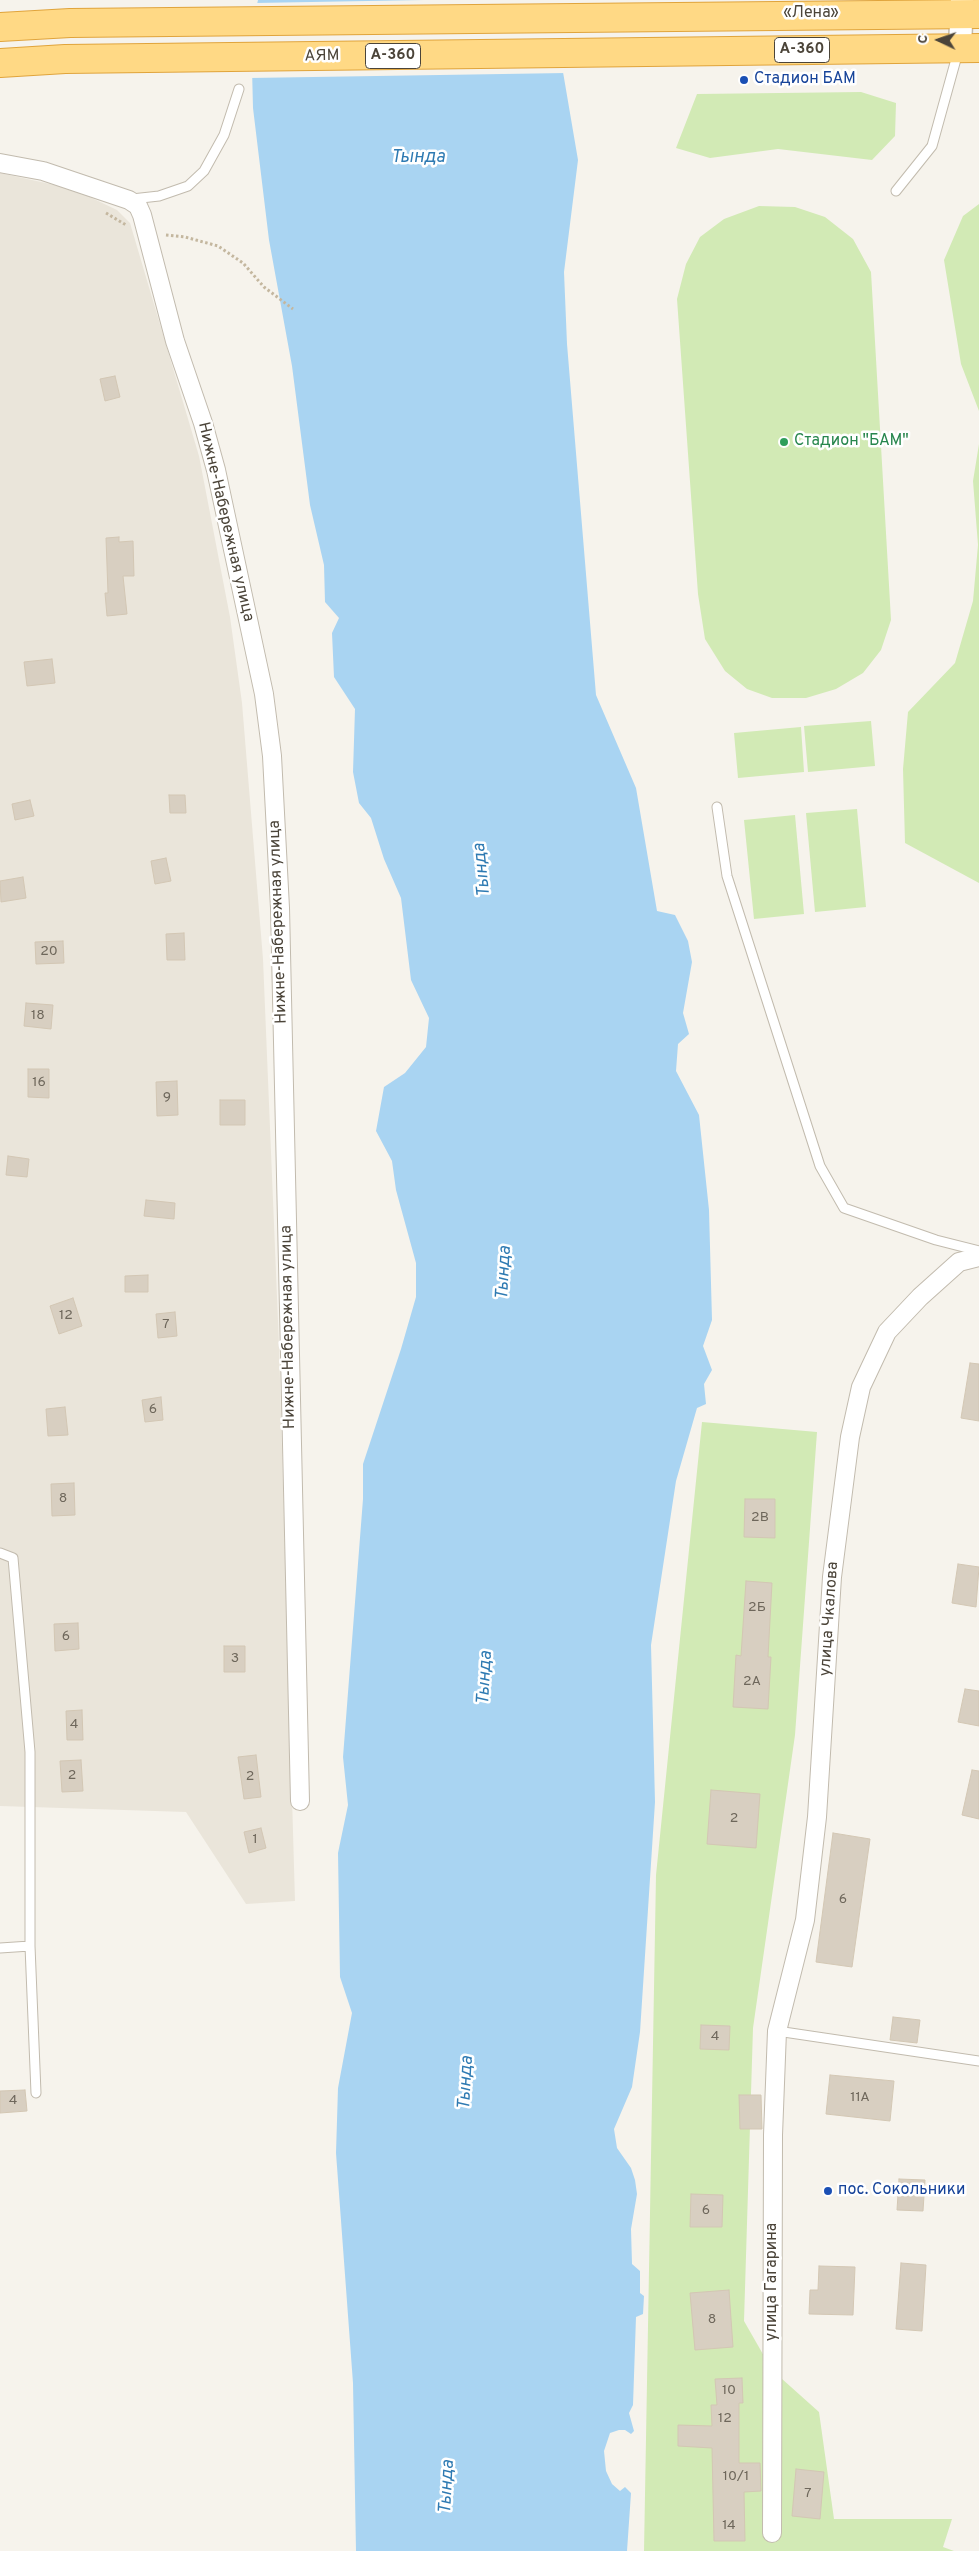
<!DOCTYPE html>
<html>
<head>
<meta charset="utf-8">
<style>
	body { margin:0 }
	#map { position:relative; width:979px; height:2551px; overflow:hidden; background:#f6f3ec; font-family:Overpass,sans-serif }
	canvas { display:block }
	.north { position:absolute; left:914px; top:15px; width:50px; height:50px; -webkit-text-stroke:4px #fff; paint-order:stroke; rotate:273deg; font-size:14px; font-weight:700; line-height:20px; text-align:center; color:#4b4439 }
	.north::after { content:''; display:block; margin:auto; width:18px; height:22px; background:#4b4439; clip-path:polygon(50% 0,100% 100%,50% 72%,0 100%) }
</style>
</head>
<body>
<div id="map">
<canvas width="979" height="2551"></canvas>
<div class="north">С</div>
</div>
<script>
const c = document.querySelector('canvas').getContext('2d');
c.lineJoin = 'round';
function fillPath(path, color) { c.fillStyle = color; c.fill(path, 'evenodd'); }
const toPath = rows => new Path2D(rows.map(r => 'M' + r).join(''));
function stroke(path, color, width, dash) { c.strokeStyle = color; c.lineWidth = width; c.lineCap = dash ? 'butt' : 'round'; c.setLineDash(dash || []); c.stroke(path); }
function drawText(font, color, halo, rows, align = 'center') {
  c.font = font + ' Overpass,sans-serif'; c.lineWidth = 5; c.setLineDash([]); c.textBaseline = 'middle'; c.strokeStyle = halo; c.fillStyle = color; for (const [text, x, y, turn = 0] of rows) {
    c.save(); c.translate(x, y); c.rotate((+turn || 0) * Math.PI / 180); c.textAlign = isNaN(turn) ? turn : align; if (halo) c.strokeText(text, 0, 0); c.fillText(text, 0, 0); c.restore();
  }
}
fillPath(toPath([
	[0,173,73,189,117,210,130,223,199,456,230,617,242,703,263,959,279,1345,295,1901,246,1904,186,1812,0,1806]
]), '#eae5da');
fillPath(toPath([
	[861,92,896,103,895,136,872,160,778,149,710,158,676,148,697,94],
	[979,204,979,411,961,364,944,260,963,216],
	[759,206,795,207,825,217,853,239,871,272,891,620,881,650,863,673,836,689,806,698,772,698,747,689,725,671,705,639,698,594,677,299,686,264,700,237,724,219],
	[979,444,979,883,905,843,903,769,908,712,955,663,973,601,978,545,973,481],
	[871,721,875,766,808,772,804,726],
	[801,727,804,772,738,778,734,733],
	[857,809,866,907,815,912,806,813],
	[795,815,804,914,754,919,744,820],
	[702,1422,817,1432,795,1735,753,2028,744,2321,772,2370,819,2412,834,2519,952,2519,943,2547,954,2551,644,2551,656,1875]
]), '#d2eab5');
fillPath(toPath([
	[258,0,561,0,556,31,578,160,564,272,567,344,596,695,636,788,657,911,675,915,688,941,692,962,683,1013,689,1034,678,1044,676,1071,699,1115,709,1210,712,1320,703,1346,712,1370,704,1384,706,1404,697,1408,676,1481,651,1645,655,1802,640,2032,632,2087,614,2129,617,2148,631,2168,635,2180,637,2194,631,2229,632,2264,640,2271,640,2293,644,2296,643,2314,636,2317,633,2405,629,2413,634,2431,631,2434,625,2430,619,2430,610,2433,604,2451,606,2471,612,2484,620,2491,625,2487,631,2493,627,2551,356,2551,353,2383,336,2153,338,2088,352,2013,340,1977,338,1853,348,1805,343,1757,363,1499,363,1464,401,1349,416,1297,416,1263,396,1190,392,1161,376,1131,384,1087,405,1073,426,1047,429,1018,411,980,401,898,384,859,371,818,359,803,353,772,355,709,334,677,332,633,339,618,325,602,324,565,310,505,292,366,269,240,253,108,251,29]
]), '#a9d4f2');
fillPath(toPath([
	[424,0,564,0,559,31,566,73,250,78,249,29,255,3]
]), '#f6f3ec');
const building = toPath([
	[115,376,120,397,105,401,100,379,115,376],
	[119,537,119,542,133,541,134,576,123,576,127,614,107,616,105,593,108,593,106,538,119,537],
	[52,659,55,683,27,686,24,662,52,659],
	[169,795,185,795,186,813,170,813,169,795],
	[30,800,34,816,15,820,12,804,30,800],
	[166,858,171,881,155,884,151,861,166,858],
	[23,877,26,898,1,902,0,881,23,877],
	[184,933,185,960,167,960,166,934,184,933],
	[63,941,64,963,36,964,35,942,63,941],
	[26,1003,53,1005,51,1029,24,1026,26,1003],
	[28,1069,49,1069,49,1098,28,1097,28,1069],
	[177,1081,178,1115,157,1116,156,1082,177,1081],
	[220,1100,245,1100,245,1125,220,1125,220,1100],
	[8,1156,29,1159,27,1177,6,1175,8,1156],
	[146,1200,175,1203,174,1219,144,1216,146,1200],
	[148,1275,148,1292,125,1292,125,1276,148,1275],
	[73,1298,82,1326,59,1334,50,1306,73,1298],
	[175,1312,177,1336,158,1338,156,1314,175,1312],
	[970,1363,979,1364,979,1421,961,1418,970,1363],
	[161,1397,163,1420,145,1422,142,1400,161,1397],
	[65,1407,68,1435,48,1436,46,1409,65,1407],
	[74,1483,75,1515,52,1516,51,1484,74,1483],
	[745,1499,775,1499,775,1538,744,1537,745,1499],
	[958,1564,979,1567,976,1607,952,1603,958,1564],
	[746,1581,772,1583,768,1657,771,1657,768,1709,733,1707,736,1655,741,1656,746,1581],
	[78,1623,79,1649,55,1651,54,1624,78,1623],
	[224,1646,245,1646,245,1672,224,1672,224,1646],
	[965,1689,979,1691,979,1726,958,1722,965,1689],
	[82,1710,83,1740,67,1740,66,1711,82,1710],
	[256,1755,261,1797,244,1799,238,1757,256,1755],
	[81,1760,83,1791,62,1792,60,1761,81,1760],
	[972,1770,979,1771,979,1819,962,1815,972,1770],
	[711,1790,760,1794,756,1848,707,1844,711,1790],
	[261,1828,266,1848,249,1853,244,1832,261,1828],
	[833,1833,870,1839,852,1967,816,1962,833,1833],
	[893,2017,920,2020,917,2043,890,2040,893,2017],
	[701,2025,730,2026,729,2050,700,2049,701,2025],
	[830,2075,894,2081,890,2121,826,2114,830,2075],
	[25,2090,27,2111,0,2113,0,2091,25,2090],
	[739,2095,761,2095,762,2129,740,2129,739,2095],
	[899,2179,925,2180,923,2211,897,2210,899,2179],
	[691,2194,723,2195,722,2227,690,2227,691,2194],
	[901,2263,926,2265,922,2331,896,2329,901,2263],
	[819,2266,855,2267,853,2315,809,2314,810,2290,818,2290,819,2266],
	[729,2290,733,2347,695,2350,690,2293,729,2290],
	[742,2378,743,2403,739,2403,739,2463,760,2463,761,2491,744,2492,745,2541,714,2541,712,2448,678,2446,678,2425,712,2426,711,2405,717,2405,715,2379,742,2378],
	[796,2469,824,2472,820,2519,792,2516,796,2469]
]);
fillPath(building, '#d8cfc1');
stroke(building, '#d3c7b4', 1);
const service = toPath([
	[896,191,932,146,958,52],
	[132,199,159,196,188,186,204,171,224,135,239,89],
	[717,807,727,876,820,1166,844,1208,936,1240,979,1251],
	[0,1553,13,1558,30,1752,30,1946],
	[0,1948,30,1946,36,2093],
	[777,2031,979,2061]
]);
const minor = toPath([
	[0,163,43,171,129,200,138,206,142,215,175,341,203,423,216,470,264,694,272,756,280,908,300,1801],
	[772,2533,773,2135,777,2031,805,1920,817,1817,832,1577,850,1437,861,1387,887,1332,920,1297,959,1262,979,1257]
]);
const tertiary = toPath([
	[960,47,962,0]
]);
const trunk = toPath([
	[0,27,70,23,979,14],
	[0,63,65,59,979,48]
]);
stroke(service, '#c2bbae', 11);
stroke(minor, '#c2bbae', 20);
stroke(tertiary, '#c2bbae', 25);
stroke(trunk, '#e0a43c', 30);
stroke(toPath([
	[106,213,126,225],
	[166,235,185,237,218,246,243,263,264,287,293,309]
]), '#c4b79f', 3, [2.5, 2.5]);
stroke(service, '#fff', 9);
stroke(minor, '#fff', 18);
stroke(tertiary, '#fff', 22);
stroke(trunk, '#ffd985', 28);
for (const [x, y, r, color] of [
	[744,80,5,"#1a4fb4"],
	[784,442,5,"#2e9e5b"],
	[828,2191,5,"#1a4fb4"]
]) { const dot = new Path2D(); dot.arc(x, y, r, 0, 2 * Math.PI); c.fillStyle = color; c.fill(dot); stroke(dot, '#fff', 2); }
drawText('14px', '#6e675b', null, [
	["20",49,952],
	["18",38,1016],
	["16",39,1083],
	["9",167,1098],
	["12",66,1316],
	["7",166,1325],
	["6",153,1410],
	["8",63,1499],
	["2В",760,1518],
	["2Б",757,1608],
	["6",66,1637],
	["3",235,1659],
	["2А",752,1682],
	["4",74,1725],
	["2",72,1776],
	["2",250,1777],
	["2",734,1819],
	["1",255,1840],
	["6",843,1900],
	["4",715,2037],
	["11А",860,2098],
	["4",13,2101],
	["6",706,2211],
	["8",712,2320],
	["10",729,2391],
	["12",725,2419],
	["10/1",736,2477],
	["7",808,2494],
	["14",729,2526]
]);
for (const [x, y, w] of [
	[802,50,55],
	[393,56,55]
]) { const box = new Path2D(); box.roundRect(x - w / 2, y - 12.5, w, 25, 4); c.fillStyle = '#fff'; c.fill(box); stroke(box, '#4b4439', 1); }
drawText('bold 15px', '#4b4439', null, [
	["А-360",802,50],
	["А-360",393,56]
]);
drawText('16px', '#4b4439', '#fff', [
	["«Лена»",811,14],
	["АЯМ",322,57,-1],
	["Нижне-Набережная улица",225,522,77],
	["Нижне-Набережная улица",279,922,-92],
	["Нижне-Набережная улица",289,1327,-91],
	["улица Чкалова",830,1619,-86],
	["улица Гагарина",773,2282,-90]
]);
drawText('16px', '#164399', '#fff', [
	["Стадион БАМ",754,80],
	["пос. Сокольники",838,2191]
], 'left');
drawText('16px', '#27864d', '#fff', [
	["Стадион \"БАМ\"",794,442]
], 'left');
drawText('italic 18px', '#2e7ab2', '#fff', [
	["Тында",418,158],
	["Тында",483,870,-96],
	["Тында",505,1273,-87],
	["Тында",486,1678,-87],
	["Тында",467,2083,-87],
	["Тында",448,2487,-87]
]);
</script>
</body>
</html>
